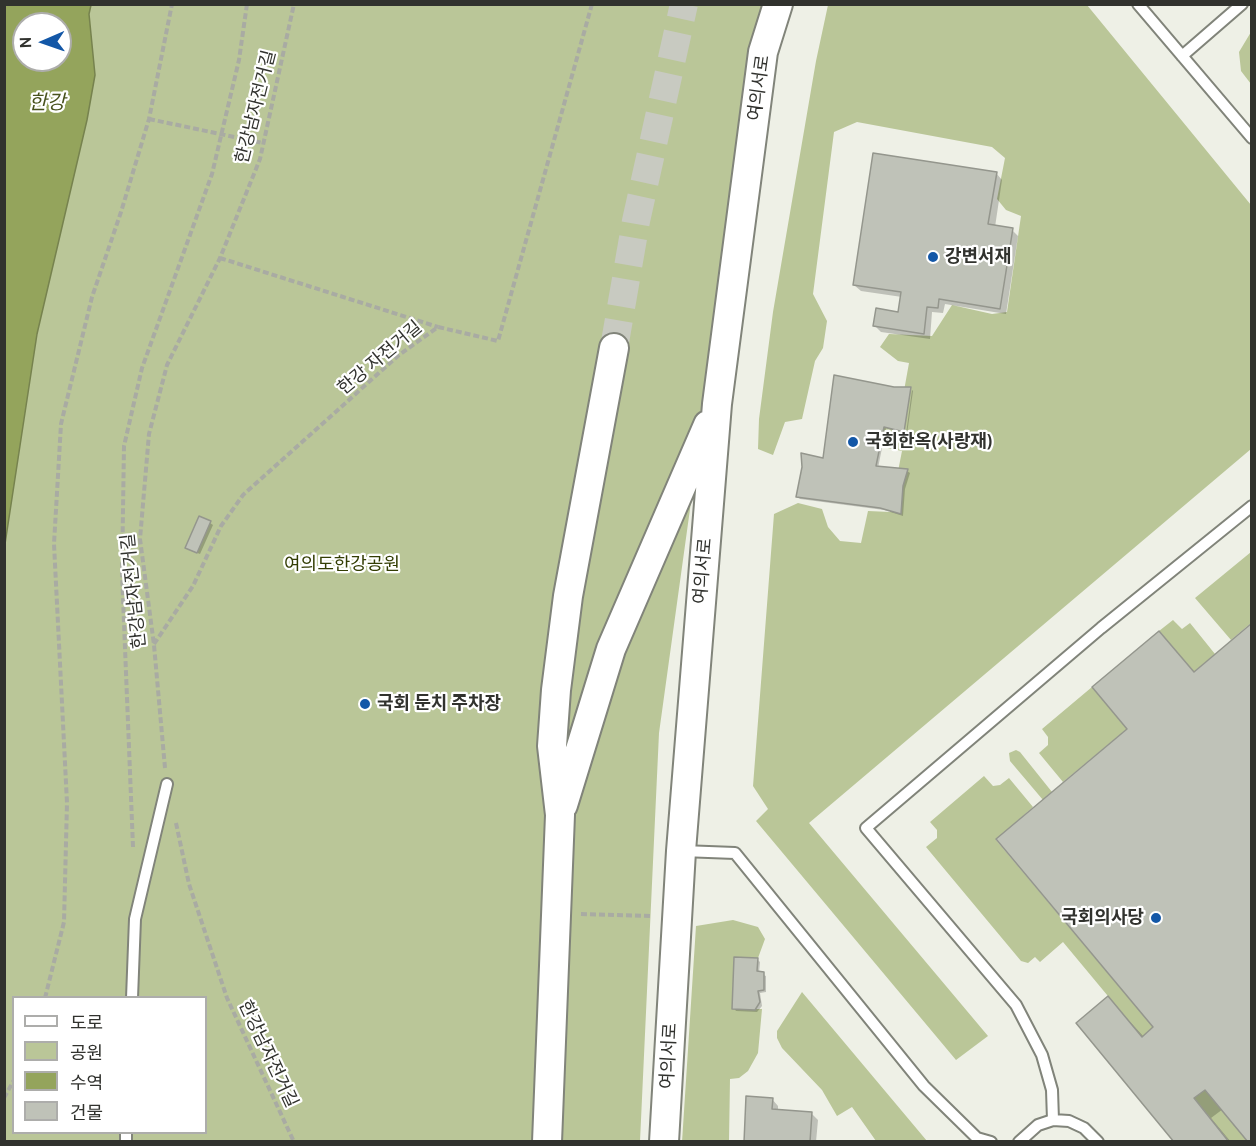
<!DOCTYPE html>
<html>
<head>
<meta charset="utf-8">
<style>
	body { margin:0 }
	#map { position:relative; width:1256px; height:1146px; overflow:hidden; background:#eef0e6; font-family:Cabin,"Noto Sans KR",sans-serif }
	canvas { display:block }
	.frame { position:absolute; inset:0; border:6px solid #31322e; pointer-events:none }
	.legend { position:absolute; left:12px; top:996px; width:195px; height:138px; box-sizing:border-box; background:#fff; border:2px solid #adadab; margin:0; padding:8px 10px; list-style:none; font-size:18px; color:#31322e }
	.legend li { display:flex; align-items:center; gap:12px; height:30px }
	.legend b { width:30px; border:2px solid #adadab }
	.north { position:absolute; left:12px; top:12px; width:60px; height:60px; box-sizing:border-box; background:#fff; border:2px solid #adadab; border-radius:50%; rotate:268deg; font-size:16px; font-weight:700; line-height:24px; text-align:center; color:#31322e }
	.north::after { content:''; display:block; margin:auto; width:21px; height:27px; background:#1357a7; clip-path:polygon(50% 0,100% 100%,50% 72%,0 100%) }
</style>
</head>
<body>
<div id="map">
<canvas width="1256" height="1146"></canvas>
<div class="frame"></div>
<ul class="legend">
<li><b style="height:8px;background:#fff"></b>도로</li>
<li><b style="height:16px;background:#bac698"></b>공원</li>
<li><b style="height:16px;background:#94a45c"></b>수역</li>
<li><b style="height:16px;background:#bfc2b8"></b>건물</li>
</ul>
<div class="north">N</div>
</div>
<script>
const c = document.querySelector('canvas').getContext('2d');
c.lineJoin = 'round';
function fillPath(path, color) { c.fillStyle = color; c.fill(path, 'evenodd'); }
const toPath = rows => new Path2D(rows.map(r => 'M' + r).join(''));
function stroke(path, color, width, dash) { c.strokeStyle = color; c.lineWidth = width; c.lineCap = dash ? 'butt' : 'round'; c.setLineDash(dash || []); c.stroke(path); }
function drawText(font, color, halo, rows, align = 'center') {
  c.font = font + ' Cabin,"Noto Sans KR",sans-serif'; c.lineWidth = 4.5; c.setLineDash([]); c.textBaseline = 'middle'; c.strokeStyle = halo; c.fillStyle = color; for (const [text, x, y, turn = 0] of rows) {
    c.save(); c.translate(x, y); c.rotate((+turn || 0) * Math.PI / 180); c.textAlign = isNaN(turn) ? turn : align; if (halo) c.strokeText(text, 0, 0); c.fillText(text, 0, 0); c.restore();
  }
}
fillPath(toPath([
	[91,5,767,5,754,47,659,733,640,1141,5,1142,5,544,37,334,87,120,95,75,89,14],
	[14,998,206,998,206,1132,14,1132],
	[828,5,1087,5,1251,205,1251,449,809,823,988,1036,956,1060,756,821,768,809,753,786,774,514,798,503,822,509,828,527,840,541,861,543,868,511,890,512,902,451,878,446,882,424,898,424,909,363,898,361,880,347,889,334,932,336,952,305,992,314,1007,312,1021,216,1006,210,997,199,1005,158,992,147,857,122,834,132,813,294,827,321,823,348,815,361,802,419,785,422,773,455,758,449,759,419,773,312,816,61],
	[1251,32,1251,84,1241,71,1239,52],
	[1251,552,1251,623,1231,640,1195,598],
	[1173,620,1182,629,1190,623,1215,654,1194,672,1159,631],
	[1092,687,1127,729,1063,782,1039,753,1048,745,1048,737,1042,729],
	[1016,750,1020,752,1052,792,1043,800,1010,761,1009,753],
	[984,776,993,786,1000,785,1009,778,1033,807,996,840,1153,1027,1142,1037,1063,942,1040,962,1035,957,1028,963,1021,961,926,847,937,838,937,830,930,822],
	[733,920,758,927,765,939,758,958,734,957,732,1009,762,1009,758,1053,748,1071,739,1078,730,1079,729,1141,682,1142,696,926],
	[802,992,927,1141,876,1141,852,1107,837,1116,822,1090,782,1048,777,1038,777,1031],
	[1205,1090,1248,1141,1229,1141,1194,1098]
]), '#bac698');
const water = toPath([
	[5,4,91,5,89,14,95,75,87,120,37,334,5,544,5,4],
	[24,24,60,24,60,60,24,60,24,24]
]);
fillPath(water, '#94a45c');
stroke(water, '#76824e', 1.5);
fillPath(toPath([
	[996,173,1002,180,995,227,1012,230,1018,236,1006,314,945,304,943,313,932,312,930,339,881,332,875,326,899,314,902,297,861,291,854,285],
	[894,389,911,389,903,433,886,428,878,468,907,471,910,473,905,489,903,516,884,510,800,499,797,496,824,460],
	[912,390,913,391,907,434,906,434],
	[210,523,213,525,200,554,190,550,187,547],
	[1159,633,1195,673,1223,1109,1211,1118,1231,1142,1176,1142,1108,998,1144,1037,1155,1028,1129,729],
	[757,959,760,962,759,973,766,976,766,992,760,993,762,1006,757,1012,736,1011,734,1008],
	[772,1099,778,1106,778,1111,811,1113,818,1120,816,1142,746,1142]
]), '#0003');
const building = toPath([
	[873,153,997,172,988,224,1013,228,1000,309,939,299,938,308,927,307,924,334,873,326,876,308,898,312,901,292,853,285,873,153],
	[834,375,894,387,911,387,904,432,884,427,876,466,908,469,903,486,901,514,880,508,796,497,802,467,801,453,823,458,834,375],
	[199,516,211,521,197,553,185,548,199,516],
	[1252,623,1252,1142,1248,1142,1205,1090,1194,1098,1229,1142,1174,1142,1076,1023,1108,996,1142,1037,1153,1027,996,839,1127,729,1092,687,1159,631,1194,672,1252,623],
	[734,957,758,958,757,971,764,972,764,990,758,991,760,1002,755,1010,732,1009,734,957],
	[746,1096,773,1098,772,1109,812,1112,810,1142,744,1142,746,1096]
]);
fillPath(building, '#bfc2b8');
stroke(building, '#94968d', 1.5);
stroke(toPath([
	[614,348,636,221,684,4]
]), '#c8cac1', 28, [28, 14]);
const lane = toPath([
	[1138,4,1252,138],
	[1182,56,1242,4],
	[682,851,735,853,924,1086,977,1138,991,1142],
	[132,998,135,919,167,784],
	[1053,1120,1052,1090,1042,1055,1016,1005,866,828,1101,628,1252,506],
	[126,1142,126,1132],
	[1019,1142,1038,1125,1053,1120,1069,1121,1084,1128,1098,1142]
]);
const secondary = toPath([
	[563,805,611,649,708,425],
	[547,1142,560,815,552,746,556,690,568,596,614,348],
	[664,1142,681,851,717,404,763,52,778,4]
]);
stroke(lane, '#81847a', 14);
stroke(secondary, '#81847a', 32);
stroke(toPath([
	[149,119,263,143],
	[220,258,438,327],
	[154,644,193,586,221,526,243,495,399,355,438,327,498,341,592,4],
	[165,768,154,645,140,539,149,434,167,365,220,258,260,159,294,4],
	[176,823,189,884,227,998,294,1142],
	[133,847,122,573,124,446,142,368,212,174,239,60,247,4],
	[581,914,652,916],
	[45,998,64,922,67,803,54,544,61,424,92,297,121,212,149,119,172,4],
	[4,1098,14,1080]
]), '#a9aba3', 4, [6, 3]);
stroke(lane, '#fff', 10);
stroke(secondary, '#fff', 28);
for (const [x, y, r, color] of [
	[933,257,6,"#1357a7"],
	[853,442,6,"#1357a7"],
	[365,704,6,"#1357a7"],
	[1156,918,6,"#1357a7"]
]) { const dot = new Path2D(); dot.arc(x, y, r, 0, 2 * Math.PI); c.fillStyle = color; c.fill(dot); stroke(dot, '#fff', 2); }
drawText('18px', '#31322e', '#fff', [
	["여의서로",759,88,-82],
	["한강남자전거길",256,107,-76],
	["한강 자전거길",380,358,-40],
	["여의서로",703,571,-85],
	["한강남자전거길",134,591,-96],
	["한강남자전거길",268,1054,65],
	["여의서로",669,1056,-87]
]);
drawText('bold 18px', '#31322e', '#fff', [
	["강변서재",945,257],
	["국회한옥(사랑재)",865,442],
	["국회 둔치 주차장",377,704],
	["국회의사당",1144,918,"right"]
], 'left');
drawText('18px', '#333d03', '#fff', [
	["여의도한강공원",342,565]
]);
drawText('italic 20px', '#48521d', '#fff', [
	["한강",47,103]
]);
</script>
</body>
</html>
